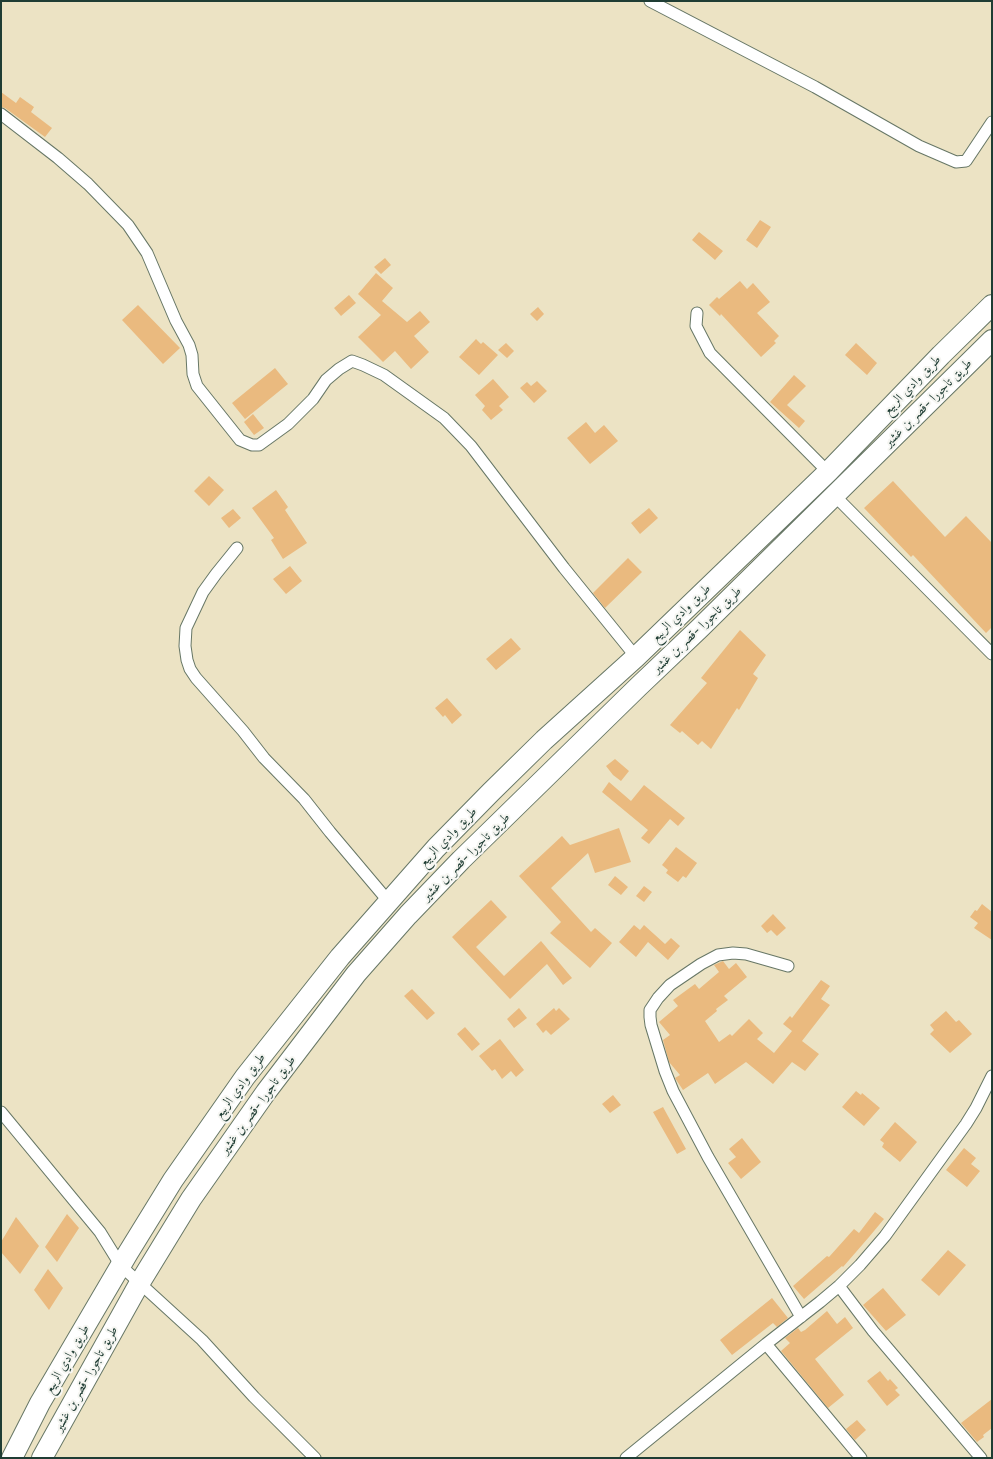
<!DOCTYPE html>
<html>
<head>
<meta charset="utf-8">
<style>
	body { margin:0 }
	#map { position:relative; width:993px; height:1459px; overflow:hidden; background:#ece3c4; font-family:"Libre Caslon Text",serif }
	canvas { display:block }
	.frame { position:absolute; inset:0; border:2px solid #1f3d34; pointer-events:none }
</style>
</head>
<body>
<div id="map">
<canvas width="993" height="1459"></canvas>
<div class="frame"></div>
</div>
<script>
const c = document.querySelector('canvas').getContext('2d');
c.lineJoin = 'round';
function fillPath(path, color) { c.fillStyle = color; c.fill(path, 'evenodd'); }
const toPath = rows => new Path2D(rows.map(r => 'M' + r).join(''));
function stroke(path, color, width, dash) { c.strokeStyle = color; c.lineWidth = width; c.lineCap = dash ? 'butt' : 'round'; c.setLineDash(dash || []); c.stroke(path); }
function drawText(font, color, halo, rows, align = 'center') {
  c.font = font + ' "Libre Caslon Text",Amiri,serif'; c.lineWidth = 4; c.setLineDash([]); c.textBaseline = 'middle'; c.strokeStyle = halo; c.fillStyle = color; for (const [text, x, y, turn = 0] of rows) {
    c.save(); c.translate(x, y); c.rotate((+turn || 0) * Math.PI / 180); c.textAlign = isNaN(turn) ? turn : align; if (halo) c.strokeText(text, 0, 0); c.fillText(text, 0, 0); c.restore();
  }
}
fillPath(toPath([
	[1,92,16,103,20,97,34,107,31,112,52,128,45,137,5,108,1,107],
	[760,220,771,227,757,248,746,240],
	[699,232,723,251,715,260,692,240],
	[385,258,391,265,381,274,374,267],
	[376,273,393,288,382,301,407,322,420,311,430,322,414,336,429,352,411,369,395,351,383,362,358,337,381,315,358,294],
	[740,281,747,289,753,283,770,302,757,313,779,336,774,341,776,343,761,357,721,314,720,316,709,305,717,297,719,299],
	[349,295,356,303,341,316,334,308],
	[138,305,180,348,163,364,122,320],
	[538,307,544,314,537,321,530,314],
	[476,339,481,344,483,342,498,355,479,375,459,357],
	[506,343,514,351,507,358,498,350],
	[856,343,877,363,867,375,845,355],
	[275,368,288,384,245,419,232,403],
	[794,375,806,386,787,405,805,421,799,428,770,402],
	[493,379,509,397,499,406,503,410,491,420,482,410,485,406,475,395],
	[537,381,547,391,534,403,520,388,527,382,531,386],
	[253,414,264,428,254,435,244,422],
	[586,422,595,433,604,425,618,441,590,464,567,438],
	[209,476,224,490,209,506,194,491],
	[893,481,945,537,966,516,992,543,992,627,986,633,913,555,911,557,864,508],
	[276,490,288,507,285,510,307,543,283,559,271,540,274,538,252,508],
	[649,508,658,518,640,534,631,523],
	[233,509,241,518,229,528,221,518],
	[628,558,642,572,605,608,593,593],
	[290,566,302,581,286,594,273,579],
	[740,630,766,655,753,674,758,678,739,710,737,708,711,749,702,741,698,745,682,731,680,733,670,725,707,683,701,678],
	[511,638,521,649,496,670,486,659],
	[447,698,462,715,452,724,445,715,443,717,435,708],
	[615,759,629,771,621,781,613,775,606,766],
	[609,782,631,801,644,785,685,818,678,826,670,819,649,844,641,838,648,830,602,792],
	[619,828,631,862,595,873,588,853,551,888,591,932,595,928,612,943,590,968,550,933,561,922,519,876,562,836,570,845],
	[676,847,697,863,686,878,683,876,678,882,666,873,668,870,662,865],
	[615,876,628,887,621,895,608,885],
	[644,886,652,892,644,902,636,896],
	[491,900,507,917,476,947,504,976,541,941,572,978,563,985,547,964,510,999,452,937],
	[982,904,992,912,992,940,974,928,978,923,970,917,975,910,977,911],
	[773,914,786,928,777,936,771,930,767,933,761,926],
	[634,925,640,930,644,925,665,944,671,938,680,946,668,960,648,942,636,957,619,942],
	[723,961,729,969,736,963,747,977,724,996,728,1000,716,1009,717,1011,705,1021,719,1042,730,1034,732,1036,749,1019,763,1033,757,1039,774,1053,792,1031,783,1024,790,1016,792,1018,821,980,830,986,821,999,830,1005,802,1041,819,1054,805,1071,792,1062,773,1084,746,1062,715,1084,708,1073,683,1090,675,1078,680,1075,669,1062,663,1040,670,1035,659,1022,678,1006,673,1000,695,984,699,989,719,972,714,965],
	[412,989,435,1013,427,1020,404,996],
	[519,1008,527,1018,514,1028,507,1019],
	[554,1008,556,1011,559,1008,570,1019,551,1035,546,1030,543,1033,536,1024],
	[946,1011,956,1022,959,1020,972,1034,950,1053,930,1034,934,1030,930,1025],
	[465,1027,480,1044,472,1051,457,1034],
	[500,1039,524,1070,516,1077,511,1071,502,1079,495,1069,492,1071,479,1056],
	[856,1091,861,1095,862,1093,880,1108,864,1126,842,1107],
	[613,1095,621,1105,610,1113,602,1104],
	[663,1107,686,1149,677,1154,653,1112],
	[895,1122,917,1142,900,1162,882,1147,884,1143,880,1140],
	[742,1138,761,1162,741,1179,728,1163,736,1157,729,1149],
	[964,1148,976,1158,971,1164,980,1171,967,1187,946,1170],
	[875,1212,884,1219,869,1237,843,1267,842,1266,804,1299,793,1286,827,1256,829,1257,854,1229,859,1233],
	[67,1214,79,1228,57,1262,45,1247],
	[16,1217,39,1246,20,1274,1,1252,1,1242],
	[948,1250,966,1265,939,1296,921,1280],
	[48,1269,63,1288,49,1310,34,1290],
	[883,1288,906,1315,886,1331,863,1305],
	[772,1298,788,1318,777,1327,773,1323,732,1355,720,1340],
	[827,1311,837,1324,845,1317,853,1328,815,1359,844,1395,828,1408,781,1351,790,1343,785,1338,798,1328,801,1332,805,1330],
	[880,1371,888,1381,890,1379,898,1388,895,1390,900,1395,887,1406,867,1381],
	[992,1399,992,1428,983,1435,984,1437,977,1442,961,1423],
	[857,1420,866,1430,855,1440,846,1429]
]), '#eaba7f');
const street = toPath([
	[650,1,815,87,919,146,956,162,966,161,992,122],
	[1,114,58,158,88,184,128,225,147,253,176,321,189,345,192,355,193,374,197,386,240,440,252,445,259,445,288,424,313,399,326,380,339,369,352,361,363,365,384,375,444,418,471,446,564,568,636,657],
	[697,313,696,326,710,353,828,472],
	[834,495,992,654],
	[237,548,216,574,203,592,186,628,185,646,187,660,190,669,196,678,243,731,264,758,304,799,330,832,389,902],
	[788,966,746,954,733,953,718,955,701,964,670,985,658,998,650,1010,650,1017,651,1025,665,1071,673,1091,708,1157,801,1317],
	[1,1112,100,1232,121,1266,202,1340,254,1397,315,1458],
	[839,1286,873,1331,981,1458],
	[766,1344,861,1458],
	[626,1458,766,1344,820,1302,839,1286,860,1265,885,1236,966,1124,976,1108,992,1076]
]);
const highway = toPath([
	[12,1458,40,1403,128,1253,173,1180,245,1077,340,957,436,848,491,792,544,740,636,657,828,472,941,355,992,305],
	[42,1458,139,1284,191,1199,266,1092,356,974,408,915,461,860,638,687,700,628,992,340]
]);
stroke(street, '#677766', 13);
stroke(highway, '#677766', 22);
stroke(street, '#fff', 11);
stroke(highway, '#fff', 20);
drawText('13px', '#1f3d34', '#f6f6f2', [
	["طريق وادي الربيع",912,385,-46],
	["طريق تاجورا -قصر بن غشير",928,403,-45],
	["طريق وادي الربيع",681,613,-44],
	["طريق تاجورا -قصر بن غشير",697,630,-44],
	["طريق وادي الربيع",448,837,-46],
	["طريق تاجورا -قصر بن غشير",466,857,-45],
	["طريق وادي الربيع",240,1086,-54],
	["طريق تاجورا -قصر بن غشير",258,1105,-54],
	["طريق وادي الربيع",67,1359,-60],
	["طريق تاجورا -قصر بن غشير",86,1379,-61]
]);
</script>
</body>
</html>
